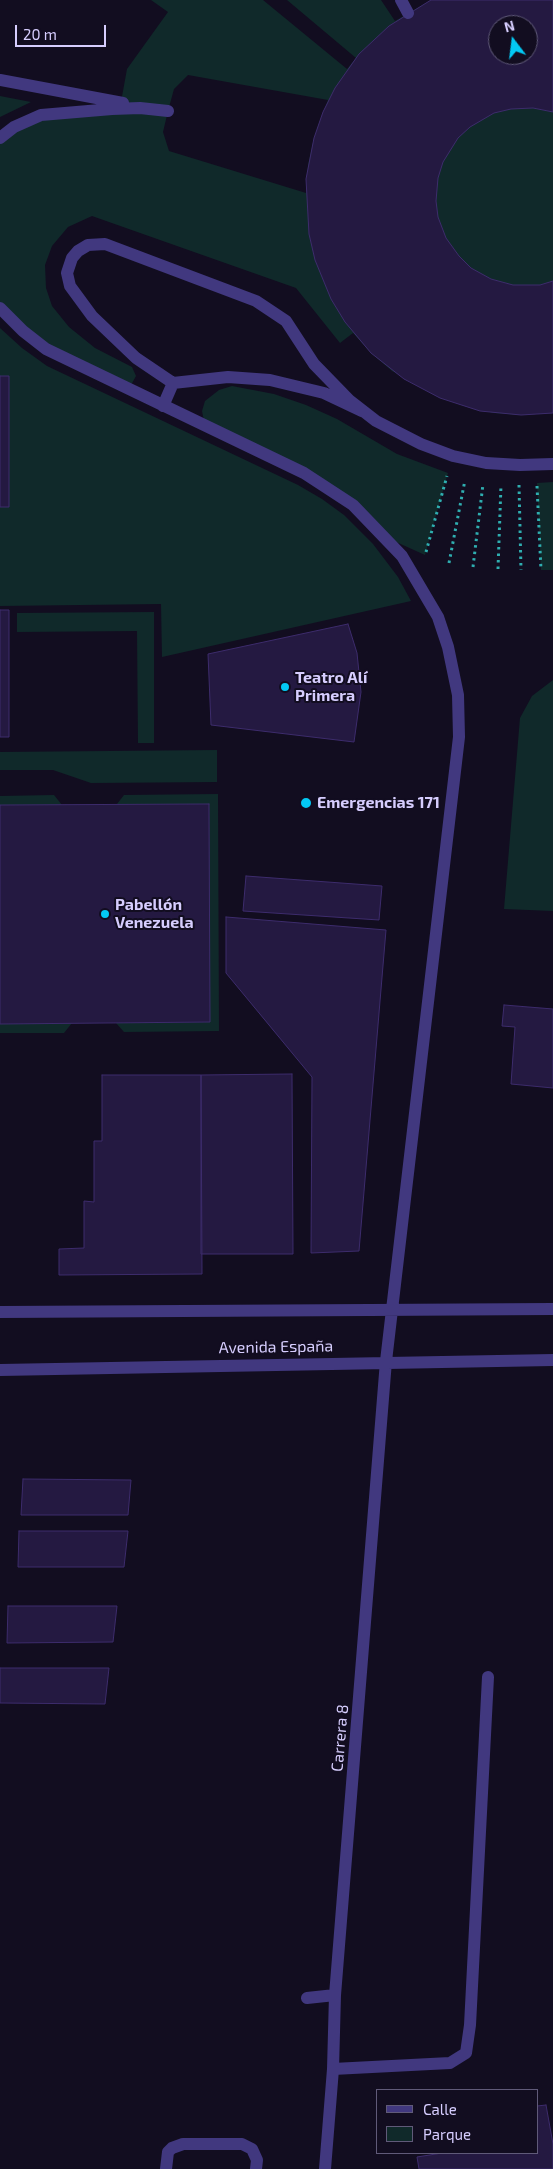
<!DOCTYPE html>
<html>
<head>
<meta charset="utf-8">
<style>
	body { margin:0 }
	#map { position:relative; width:553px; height:2169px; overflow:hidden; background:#120d20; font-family:"Exo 2",sans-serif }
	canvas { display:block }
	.legend { position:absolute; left:376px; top:2089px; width:162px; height:65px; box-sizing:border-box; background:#120d20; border:1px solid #605a79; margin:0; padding:6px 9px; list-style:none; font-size:15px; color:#d6cdfe }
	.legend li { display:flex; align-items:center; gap:10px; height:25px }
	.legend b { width:25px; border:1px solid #605a79 }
	.north { position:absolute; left:488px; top:15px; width:50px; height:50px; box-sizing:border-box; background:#120d20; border:1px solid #605a79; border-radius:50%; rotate:345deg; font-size:14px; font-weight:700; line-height:20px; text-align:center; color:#d6cdfe }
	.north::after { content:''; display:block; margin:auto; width:18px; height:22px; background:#03c9f4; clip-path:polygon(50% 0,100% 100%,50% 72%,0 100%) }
	.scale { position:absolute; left:15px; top:25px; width:91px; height:22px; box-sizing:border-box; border:2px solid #d6cdfe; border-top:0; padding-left:6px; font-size:15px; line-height:18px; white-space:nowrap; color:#d6cdfe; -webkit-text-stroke:4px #120d20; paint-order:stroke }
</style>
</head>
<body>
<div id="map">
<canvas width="553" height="2169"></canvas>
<ul class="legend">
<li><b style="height:6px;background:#41387f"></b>Calle</li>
<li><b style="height:14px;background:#10292a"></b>Parque</li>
</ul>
<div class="north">N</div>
<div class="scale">20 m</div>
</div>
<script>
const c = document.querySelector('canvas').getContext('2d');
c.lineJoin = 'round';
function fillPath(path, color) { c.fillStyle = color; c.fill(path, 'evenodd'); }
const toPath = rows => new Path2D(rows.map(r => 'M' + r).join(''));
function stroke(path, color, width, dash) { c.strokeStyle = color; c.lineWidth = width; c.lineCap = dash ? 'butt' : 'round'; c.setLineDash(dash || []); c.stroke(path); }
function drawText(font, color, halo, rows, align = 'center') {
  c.font = font + ' "Exo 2",sans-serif'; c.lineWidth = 4; c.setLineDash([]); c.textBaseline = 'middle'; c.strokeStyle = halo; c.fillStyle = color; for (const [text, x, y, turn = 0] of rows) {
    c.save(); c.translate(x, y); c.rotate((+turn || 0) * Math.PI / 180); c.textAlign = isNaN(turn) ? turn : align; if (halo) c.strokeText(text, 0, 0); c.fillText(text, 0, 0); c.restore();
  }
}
fillPath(toPath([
	[151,0,263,0,347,69,356,58,287,0,381,0,395,21,431,0,553,0,553,413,521,415,493,413,440,398,392,371,371,353,353,333,340,343,296,288,92,216,68,227,52,246,45,265,46,288,52,306,69,327,95,348,132,367,136,376,131,385,62,358,0,308,0,138,14,127,121,102,127,69,168,12],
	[498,25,528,25,528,55,498,55],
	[188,75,328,100,314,138,308,165,306,193,169,151,163,132,168,111,174,89],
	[0,96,31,102,0,117],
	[0,328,22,348,47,366,298,485,322,499,344,515,373,544,398,577,411,601,162,657,161,604,0,606,0,507,9,507,9,377,0,376],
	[232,386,274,394,306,405,337,419,397,454,448,473,425,555,394,541,363,514,204,421,202,411,205,401,219,390],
	[553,482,553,570,541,570,537,483],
	[154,612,154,743,138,743,137,631,17,632,17,613],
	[553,680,553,911,504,909,520,718,532,696],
	[217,750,217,782,91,783,53,770,0,770,0,752],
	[218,794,219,1031,124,1032,116,1023,210,1022,209,804,117,804,124,795],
	[54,795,62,805,0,805,0,796],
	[72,1023,64,1033,0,1033,0,1024]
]), '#10292a');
const building = toPath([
	[431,0,553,0,553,112,533,108,511,109,494,113,470,127,458,138,443,162,438,178,436,201,438,217,446,238,459,256,471,268,491,279,513,285,540,285,553,281,553,413,521,415,480,411,440,398,404,379,371,353,345,322,331,299,315,260,309,234,306,179,314,138,323,112,335,88,359,54,389,26,431,0],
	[498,25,528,25,528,55,498,55,498,25],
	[0,376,9,376,9,507,0,507,0,376],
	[0,610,9,610,9,737,0,737,0,610],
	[348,624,357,653,361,692,354,742,211,725,208,654,348,624],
	[209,804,210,1022,0,1024,0,805,209,804],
	[246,876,382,886,379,920,243,911,246,876],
	[226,917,386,930,359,1251,311,1253,312,1077,226,973,226,917],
	[504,1005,553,1009,553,1088,511,1084,515,1027,502,1026,504,1005],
	[292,1074,293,1254,201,1254,201,1075,292,1074],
	[102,1075,201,1075,202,1274,59,1275,59,1249,84,1248,84,1201,94,1202,94,1141,102,1141,102,1075],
	[23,1479,131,1480,128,1515,21,1515,23,1479],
	[19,1531,128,1531,124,1567,18,1567,19,1531],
	[8,1606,117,1606,113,1642,7,1643,8,1606],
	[0,1668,109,1668,105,1704,0,1703,0,1668],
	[546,2105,553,2144,553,2169,419,2169,417,2157,442,2153,537,2153,537,2106,546,2105]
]);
fillPath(building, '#241941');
stroke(building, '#3d2c6c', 1);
stroke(toPath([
	[519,485,521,570],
	[537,486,541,570],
	[426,552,447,476],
	[449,563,465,480],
	[473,567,483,484],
	[498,569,501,485]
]), '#2faeb0', 3, [2.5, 4]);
stroke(toPath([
	[401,0,408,13],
	[0,80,123,103],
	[0,138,14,127,41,115,112,109,140,108,168,111],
	[0,308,23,331,46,349,304,473,353,505,402,556,438,617,448,647,458,695,459,737,386,1361,335,1995,333,2069,325,2169],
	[163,406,173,383],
	[362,411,324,393,270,380,228,377,173,383,136,358,92,316,70,286,67,273,72,258,78,251,88,245,105,244,256,301,286,321,314,364,349,400,376,421,421,444,453,456,486,463,520,465,553,464],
	[0,1312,553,1309],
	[0,1370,553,1360],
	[307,1998,335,1995],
	[333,2069,450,2063,466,2053,470,2025,488,1677],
	[166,2169,168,2152,172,2148,183,2144,242,2144,252,2149,257,2160,256,2169]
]), '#41387f', 12);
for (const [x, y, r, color] of [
	[285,687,5,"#03c9f4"],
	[306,803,6,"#03c9f4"],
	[105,914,5,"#03c9f4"]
]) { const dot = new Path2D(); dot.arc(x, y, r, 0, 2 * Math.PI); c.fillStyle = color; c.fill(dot); stroke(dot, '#120d20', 2); }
drawText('bold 16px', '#d6cdfe', '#120d20', [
	["Teatro Alí",295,678],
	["Primera",295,696],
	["Emergencias 171",317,803],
	["Pabellón",115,905],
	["Venezuela",115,923]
], 'left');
drawText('16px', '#d6cdfe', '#120d20', [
	["Avenida España",276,1347,-1],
	["Carrera 8",340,1738,-85]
]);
</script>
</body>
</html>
